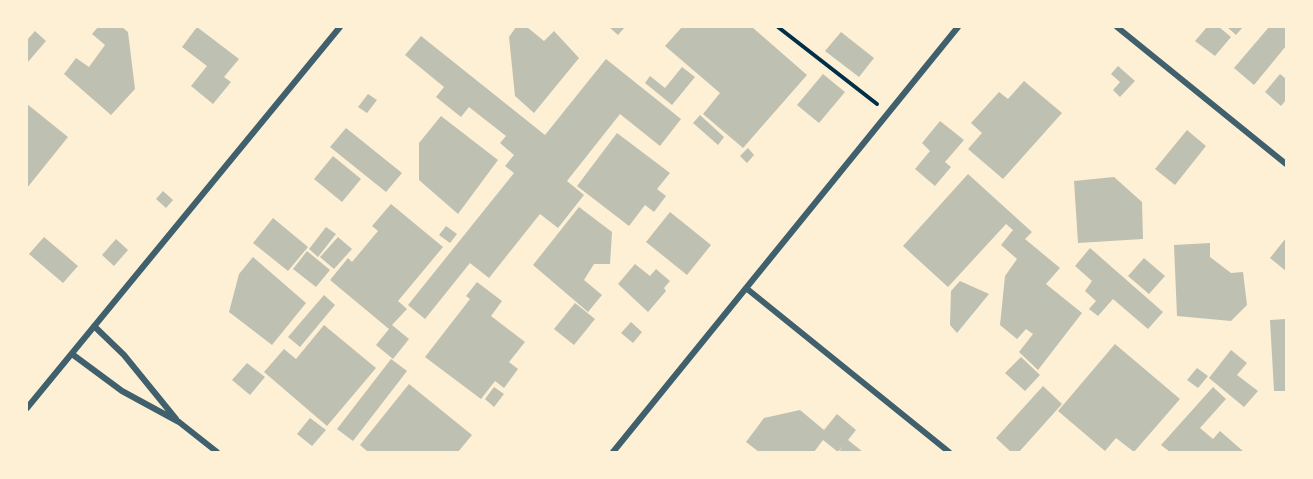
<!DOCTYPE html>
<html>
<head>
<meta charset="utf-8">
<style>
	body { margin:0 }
	#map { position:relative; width:1313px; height:479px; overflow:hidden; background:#fdf0d5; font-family:Figtree,sans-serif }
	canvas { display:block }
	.frame { position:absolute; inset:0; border:28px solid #fdf0d5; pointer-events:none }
</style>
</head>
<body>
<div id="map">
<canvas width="1313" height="479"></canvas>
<div class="frame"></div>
</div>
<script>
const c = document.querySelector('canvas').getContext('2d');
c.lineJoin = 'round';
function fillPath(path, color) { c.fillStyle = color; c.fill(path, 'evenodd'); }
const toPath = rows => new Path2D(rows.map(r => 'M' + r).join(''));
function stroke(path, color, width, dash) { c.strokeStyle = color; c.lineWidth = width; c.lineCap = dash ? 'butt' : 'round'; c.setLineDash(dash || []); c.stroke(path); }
fillPath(toPath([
	[98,27,122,27,128,32,135,89,111,115,64,74,76,58,89,67,105,45,92,34],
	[197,27,239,59,224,77,231,82,213,104,191,86,207,66,182,47],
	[516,27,527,27,544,41,554,31,579,58,534,113,515,96,509,37],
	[609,27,625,27,618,35],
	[682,27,752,27,807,75,743,148,703,114,720,93,665,46],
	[1207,27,1219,27,1231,37,1215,56,1195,41],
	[1227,27,1243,27,1236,35],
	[1269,27,1286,27,1286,46,1254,85,1234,68],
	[35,31,46,41,27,63,27,40],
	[841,32,874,58,859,77,825,51],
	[421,36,545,135,606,59,681,119,660,146,620,114,567,181,584,195,558,228,540,214,489,278,470,263,425,319,408,305,514,173,505,166,514,155,500,143,506,136,469,107,461,117,436,97,444,87,405,55],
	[1118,66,1135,81,1120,97,1113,90,1120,82,1111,74],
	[682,67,695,77,672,105,645,83,650,76,665,88],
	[823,74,845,92,819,123,797,105],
	[1280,74,1286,79,1286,100,1281,106,1265,92],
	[1024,81,1062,113,1003,179,968,149,982,133,971,123,999,92,1008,99],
	[368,94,377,100,367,113,358,107],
	[27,104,68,137,27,188],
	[700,115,724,137,718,145,693,123],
	[441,116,498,160,458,214,419,180,419,143],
	[940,121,964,140,945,162,951,167,935,186,915,169,930,151,922,143],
	[346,128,402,173,386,192,330,147],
	[1187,130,1206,146,1175,185,1155,169],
	[617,133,670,173,657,189,666,196,654,212,645,205,629,226,577,186],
	[748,148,754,155,747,163,740,156],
	[333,156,361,179,342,202,314,179],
	[968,174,1032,232,1025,239,1060,268,1046,284,1082,313,1038,370,1019,352,1033,334,1026,329,1017,339,1000,325,1005,276,1017,259,1001,245,1013,230,1006,224,948,287,903,246],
	[1114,177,1142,202,1143,239,1078,243,1074,181],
	[163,191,173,200,166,208,156,199],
	[391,204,443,247,398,301,407,309,392,325,409,339,393,359,376,345,389,329,330,280,348,258,352,262,378,231,372,226],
	[579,207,612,232,610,264,594,264,584,280,602,295,588,312,533,265],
	[670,212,711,245,687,275,646,242],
	[273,218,308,247,288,271,253,243],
	[446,226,457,234,450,243,439,235],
	[326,227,336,234,318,257,309,249],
	[44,237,78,266,63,283,29,254],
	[338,237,352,249,334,269,320,257],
	[1286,238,1286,271,1270,258],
	[116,239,128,250,114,266,102,255],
	[1210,243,1210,257,1231,273,1243,272,1247,305,1231,321,1177,316,1174,245],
	[1090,248,1163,312,1148,329,1113,299,1098,316,1089,309,1096,301,1085,291,1092,281,1075,266],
	[307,251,330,270,316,287,293,269],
	[253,257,306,303,272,345,229,312,239,274],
	[1144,258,1165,276,1149,294,1128,276],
	[635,264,650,276,656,269,670,281,664,288,666,291,648,312,618,284],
	[960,281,989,294,957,333,950,325,951,291],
	[477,282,502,301,491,316,525,342,509,362,518,369,504,388,495,381,481,399,425,357,470,299,466,296],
	[324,295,335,305,300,347,288,337],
	[575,303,595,319,574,345,554,329],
	[1286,319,1286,391,1274,391,1270,320],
	[631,322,642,332,633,343,621,333],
	[324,325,376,368,327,426,264,372,284,349,296,359],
	[1115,344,1180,399,1134,452,1116,438,1105,451,1058,411],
	[1231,350,1247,363,1237,375,1258,391,1244,407,1209,378],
	[1021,357,1040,375,1025,391,1005,373],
	[391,359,407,371,353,441,337,429],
	[247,363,265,377,250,395,232,380],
	[1197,368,1208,376,1198,388,1187,380],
	[409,384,472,435,458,452,368,452,360,445],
	[1043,386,1062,404,1019,452,1011,452,996,438],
	[494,387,504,394,494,407,485,399],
	[1213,387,1226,399,1200,428,1213,439,1220,431,1244,452,1170,452,1161,445],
	[800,410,824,430,837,414,856,430,848,440,863,452,839,452,843,446,838,452,823,440,814,452,759,452,746,442,764,418],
	[310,418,326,430,312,446,297,434]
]), '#bec0b2');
stroke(toPath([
	[778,27,877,104]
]), '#003049', 4);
stroke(toPath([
	[1117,27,1286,164],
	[746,288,949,452],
	[94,326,124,355,176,419],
	[72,354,122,391,179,422,217,452],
	[27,408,340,27],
	[613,452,958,27]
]), '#3f606c', 6);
</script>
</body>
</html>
